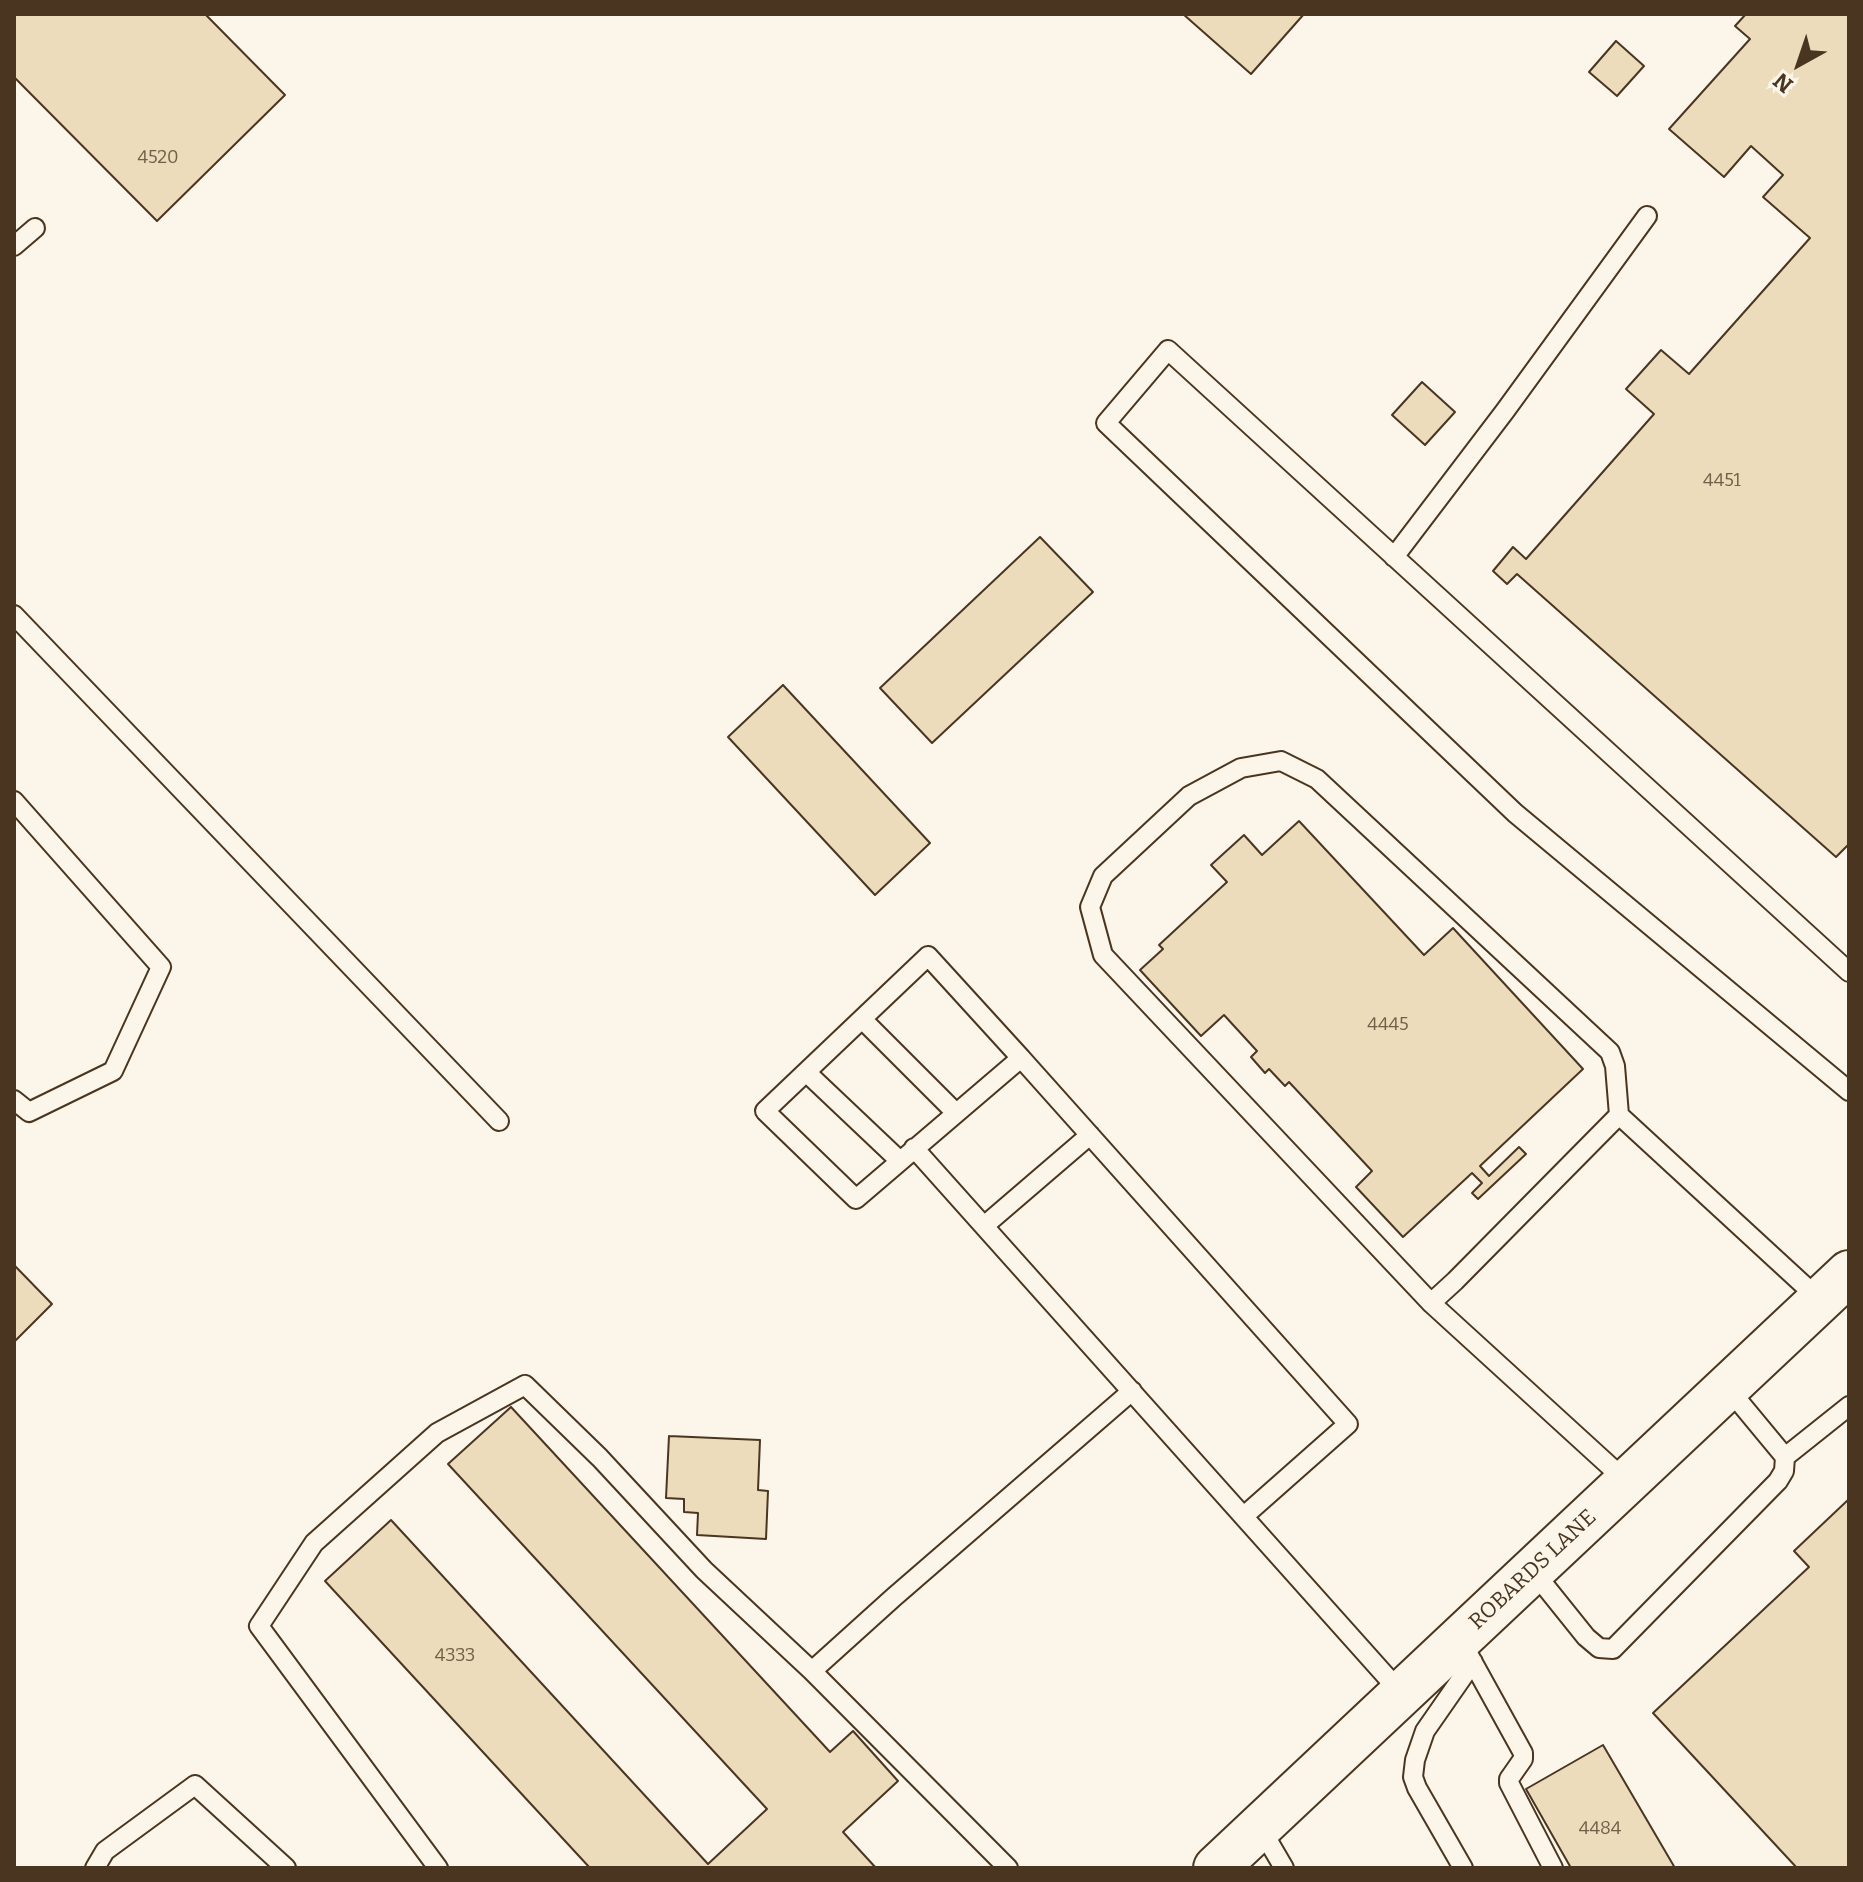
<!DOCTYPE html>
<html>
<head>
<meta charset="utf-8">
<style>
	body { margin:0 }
	#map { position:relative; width:1863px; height:1882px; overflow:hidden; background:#fbf6e9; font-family:Bitter,serif }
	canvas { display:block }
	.frame { position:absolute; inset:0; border:16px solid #4a3520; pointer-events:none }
	.north { position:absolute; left:1759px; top:24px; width:80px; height:80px; -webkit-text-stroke:6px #fbf6e9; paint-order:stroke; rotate:220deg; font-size:22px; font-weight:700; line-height:32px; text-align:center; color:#4a3520 }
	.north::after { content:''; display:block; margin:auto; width:28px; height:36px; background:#4a3520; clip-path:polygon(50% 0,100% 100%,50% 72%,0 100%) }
</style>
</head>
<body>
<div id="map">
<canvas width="1863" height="1882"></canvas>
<div class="frame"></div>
<div class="north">N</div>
</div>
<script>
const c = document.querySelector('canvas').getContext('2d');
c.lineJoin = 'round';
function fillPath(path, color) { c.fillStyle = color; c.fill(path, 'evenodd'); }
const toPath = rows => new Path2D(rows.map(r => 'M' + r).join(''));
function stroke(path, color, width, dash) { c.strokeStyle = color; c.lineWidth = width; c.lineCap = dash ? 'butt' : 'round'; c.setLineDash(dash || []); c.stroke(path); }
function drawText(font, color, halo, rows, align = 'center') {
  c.font = font + ' Bitter,serif'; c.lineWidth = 6; c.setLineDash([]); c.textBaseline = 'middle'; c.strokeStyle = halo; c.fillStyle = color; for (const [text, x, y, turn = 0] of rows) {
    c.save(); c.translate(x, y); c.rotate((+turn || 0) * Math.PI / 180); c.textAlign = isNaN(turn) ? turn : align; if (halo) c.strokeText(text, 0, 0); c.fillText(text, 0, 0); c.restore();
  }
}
const building = toPath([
	[14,14,205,14,285,95,157,221,14,77,14,14],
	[1183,14,1304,14,1251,74,1183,14],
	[1746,14,1849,14,1849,844,1836,857,1517,574,1507,584,1493,571,1513,547,1526,559,1654,414,1626,389,1661,350,1689,374,1810,238,1763,197,1783,175,1751,146,1724,177,1669,129,1750,39,1735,26,1746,14],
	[1616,41,1644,66,1617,96,1589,72,1616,41],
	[1422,382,1455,412,1425,445,1392,415,1422,382],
	[1040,537,1093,592,932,743,880,688,1040,537],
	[783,685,930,843,875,895,728,737,783,685],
	[1299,821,1424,955,1453,928,1583,1069,1480,1166,1489,1176,1519,1147,1526,1154,1478,1199,1472,1193,1482,1183,1472,1173,1403,1237,1356,1187,1372,1171,1289,1082,1285,1086,1269,1069,1265,1073,1251,1057,1257,1051,1224,1015,1201,1036,1140,970,1163,949,1159,945,1227,882,1211,865,1244,835,1262,855,1299,821],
	[14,1265,52,1304,14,1342,14,1265],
	[511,1407,830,1752,853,1731,898,1781,843,1832,876,1868,590,1868,325,1581,391,1520,708,1864,767,1809,448,1464,511,1407],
	[669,1436,760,1440,758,1490,768,1491,766,1539,697,1535,698,1513,684,1512,684,1499,666,1498,669,1436],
	[1849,1499,1849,1868,1797,1868,1653,1713,1809,1567,1794,1551,1849,1499],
	[1603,1745,1675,1868,1571,1868,1526,1789,1603,1745]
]);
fillPath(building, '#ecdcbc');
stroke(building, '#4a3520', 2);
const service = toPath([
	[14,246,35,228],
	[1394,557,1505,411,1647,216],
	[14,615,499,1121],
	[14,801,161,967,113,1071,29,1112,14,1100],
	[1849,972,1168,350,1106,423,1515,813,1849,1091],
	[862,1019,956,1113],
	[1021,1058,928,956,765,1111,856,1199,1021,1058,1348,1424,1244,1516],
	[806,1072,900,1161],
	[914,1148,1402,1694],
	[984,1226,1090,1135],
	[1431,1303,1455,1281,1619,1115],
	[1785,1457,1849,1406],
	[1626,1481,1431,1303,1103,955,1090,907,1103,876,1189,796,1241,768,1281,761,1317,779,1610,1052,1615,1066,1619,1115,1820,1300],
	[1533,1571,1586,1637,1599,1648,1613,1649,1778,1481,1784,1471,1785,1457,1727,1387],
	[1460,1639,1523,1753,1523,1759,1509,1779,1509,1783,1553,1868],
	[812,1671,894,1597,1132,1391],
	[1260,1827,1284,1868],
	[95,1868,105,1851,195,1785,286,1868],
	[438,1868,259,1626,314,1543,437,1433,525,1385,600,1458,704,1570,812,1671,1008,1868],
	[1463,1868,1417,1788,1413,1777,1415,1760,1425,1731,1473,1662]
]);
const tertiary = toPath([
	[1216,1868,1849,1273]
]);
stroke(service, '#4a3520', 22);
stroke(tertiary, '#4a3520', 48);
stroke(service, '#fbf6e9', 18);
stroke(tertiary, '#fbf6e9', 44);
drawText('18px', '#725f47', null, [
	["4520",158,158],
	["4451",1722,481],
	["4445",1388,1025],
	["4333",455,1656],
	["4484",1600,1829]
]);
drawText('22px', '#4a3520', '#fbf6e9', [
	["ROBARDS LANE",1533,1570,-43]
]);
</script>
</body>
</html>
